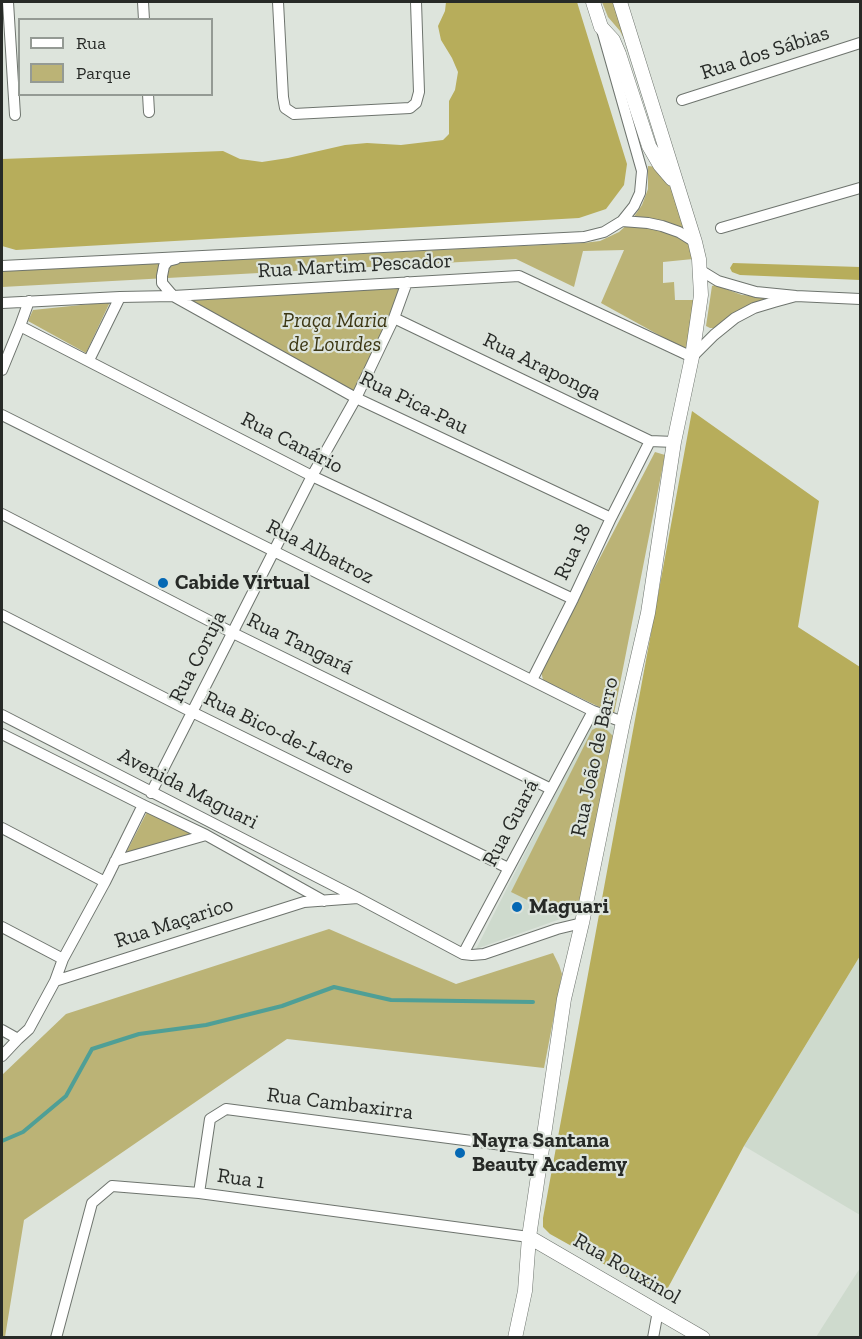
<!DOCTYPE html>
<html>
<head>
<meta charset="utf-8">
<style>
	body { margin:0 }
	#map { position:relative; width:862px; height:1339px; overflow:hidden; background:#dde4dc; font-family:"Zilla Slab",serif }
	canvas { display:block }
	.frame { position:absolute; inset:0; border:3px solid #272a27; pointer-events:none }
	.legend { position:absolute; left:18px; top:18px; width:195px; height:78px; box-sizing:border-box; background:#dde4dc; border:2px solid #949a94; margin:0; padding:8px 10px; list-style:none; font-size:18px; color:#272a27 }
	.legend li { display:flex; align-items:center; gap:12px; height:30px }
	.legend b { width:30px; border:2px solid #949a94 }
</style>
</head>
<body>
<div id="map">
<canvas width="862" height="1339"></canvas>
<div class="frame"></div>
<ul class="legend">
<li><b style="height:8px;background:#fff"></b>Rua</li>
<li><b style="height:16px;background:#bbb376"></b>Parque</li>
</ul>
</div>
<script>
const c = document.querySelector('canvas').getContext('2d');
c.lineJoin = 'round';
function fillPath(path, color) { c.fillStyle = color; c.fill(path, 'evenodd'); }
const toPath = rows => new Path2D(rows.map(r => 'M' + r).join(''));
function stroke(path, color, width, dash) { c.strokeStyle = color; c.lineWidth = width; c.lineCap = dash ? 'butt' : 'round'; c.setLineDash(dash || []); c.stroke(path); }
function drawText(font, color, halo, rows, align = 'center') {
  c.font = font + ' "Zilla Slab",serif'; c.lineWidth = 4.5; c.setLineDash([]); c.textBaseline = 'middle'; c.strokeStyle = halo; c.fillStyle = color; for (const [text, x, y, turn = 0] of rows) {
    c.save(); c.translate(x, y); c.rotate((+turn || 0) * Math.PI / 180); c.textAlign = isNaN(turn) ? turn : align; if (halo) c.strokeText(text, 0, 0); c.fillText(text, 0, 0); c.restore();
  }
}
fillPath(toPath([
	[594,718,617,729,580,912,476,949],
	[860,956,860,1215,744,1146],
	[860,1268,860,1337,816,1337]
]), '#cedacd');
fillPath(toPath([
	[602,2,616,2,626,43,620,31,608,17],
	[648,166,657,167,664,176,673,190,693,259,663,262,663,283,674,282,675,300,695,300,686,350,601,303,624,250,583,251,574,287,516,259,2,287,2,271,583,243,600,241,619,232,631,221,642,205,648,189],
	[405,283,356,396,176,297],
	[715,285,742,295,775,297,716,328,710,328,706,326,712,286],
	[110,302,86,353,28,321,33,310],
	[655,452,665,455,614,714,543,680,541,671],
	[596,728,606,729,613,736,580,907,560,916,511,892,592,730],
	[147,812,196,833,126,853],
	[329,929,456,984,553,953,559,965,562,974,544,1068,287,1039,24,1220,5,1337,2,1338,2,1075,66,1014]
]), '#bbb376');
fillPath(toPath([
	[446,2,577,2,627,164,624,185,606,209,579,218,16,250,2,246,2,159,223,151,240,159,262,162,288,158,345,145,367,143,401,145,443,140,449,134,449,101,455,90,458,72,452,58,441,40,438,26,445,11],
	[733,263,860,267,860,280,740,275,732,272,730,268],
	[692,411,819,501,798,627,860,667,860,956,744,1146,663,1297,550,1234,543,1227,543,1218]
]), '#b7ad5b');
stroke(toPath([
	[2,1141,23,1132,66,1096,92,1049,139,1034,206,1025,282,1006,334,987,391,1000,533,1002]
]), '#4f9f96', 4);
const minor = toPath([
	[8,2,15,115],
	[143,2,144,20],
	[278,2,283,97,285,108,294,114,410,108,416,103,419,92,416,2],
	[148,94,149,112],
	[682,100,860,43],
	[622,221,648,223,662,226,679,232,695,242],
	[721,228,860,188],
	[176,259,168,261,164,266,162,276,162,283,173,296,356,398,611,518],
	[2,266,584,237,604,232,622,221,634,206,640,193,642,171,602,30],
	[700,270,718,281,756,292,796,296,860,299],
	[29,301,20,326,312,476,573,599],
	[2,303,120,297,173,296,519,276,692,357,714,335,735,318,754,308,774,302,796,296],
	[394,318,650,441,674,442],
	[89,360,120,297],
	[2,370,20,326],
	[2,415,593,711,623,722],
	[2,514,233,633,551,789],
	[2,615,192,712,508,868],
	[532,680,573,599,611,518,650,441],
	[2,715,358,898,463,954,472,955,484,954,557,929,582,923],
	[2,734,143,805,206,835,324,901],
	[151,793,312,476,356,398,394,318,407,282],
	[2,828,105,882],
	[115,861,206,835],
	[2,927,63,959],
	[463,954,593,711],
	[55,981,304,902,358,898],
	[2,1030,18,1039],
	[2,1056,18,1039,29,1029,55,981,63,959,105,882,143,805],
	[199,1193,210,1119,226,1109,541,1150],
	[56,1338,92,1203,112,1186,199,1193,529,1237],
	[653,1338,658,1311]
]);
const tertiary = toPath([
	[593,2,601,27,613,40,619,54,649,146,660,165,672,179],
	[529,1237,703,1338],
	[515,1338,525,1291,529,1237,564,999,582,923,623,722,648,613,674,442,692,357,701,295,699,259,695,242,620,2]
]);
stroke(minor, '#6e746e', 12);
stroke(tertiary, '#6e746e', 15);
stroke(minor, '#fff', 10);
stroke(tertiary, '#fff', 14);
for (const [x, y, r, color] of [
	[163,583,6,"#0568b4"],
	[517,907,6,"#0568b4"],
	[460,1153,6,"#0568b4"]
]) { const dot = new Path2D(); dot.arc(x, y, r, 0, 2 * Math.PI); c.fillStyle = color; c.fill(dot); stroke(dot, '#dde4dc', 2); }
drawText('21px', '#272a27', '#dde4dc', [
	["Rua dos Sábias",765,53,-18],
	["Rua Martim Pescador",355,266,-3],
	["Rua Araponga",542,367,26],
	["Rua Pica-Pau",414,403,26],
	["Rua Canário",292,443,27],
	["Rua Albatroz",320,552,27],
	["Rua 18",573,552,-65],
	["Rua Tangará",300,644,26],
	["Rua Coruja",198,657,-63],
	["Rua Bico-de-Lacre",279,733,26],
	["Rua João de Barro",595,757,-78],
	["Avenida Maguari",188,789,27],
	["Rua Guará",511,823,-62],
	["Rua Maçarico",174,923,-18],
	["Rua Cambaxirra",340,1104,7],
	["Rua 1",241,1179,8],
	["Rua Rouxinol",627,1269,30]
]);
drawText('italic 21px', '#3c3714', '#dde4dc', [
	["Praça Maria",335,321],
	["de Lourdes",335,345]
]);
drawText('bold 21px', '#272a27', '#dde4dc', [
	["Cabide Virtual",175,583],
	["Maguari",529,907],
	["Nayra Santana",472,1141],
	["Beauty Academy",472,1165]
], 'left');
</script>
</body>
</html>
